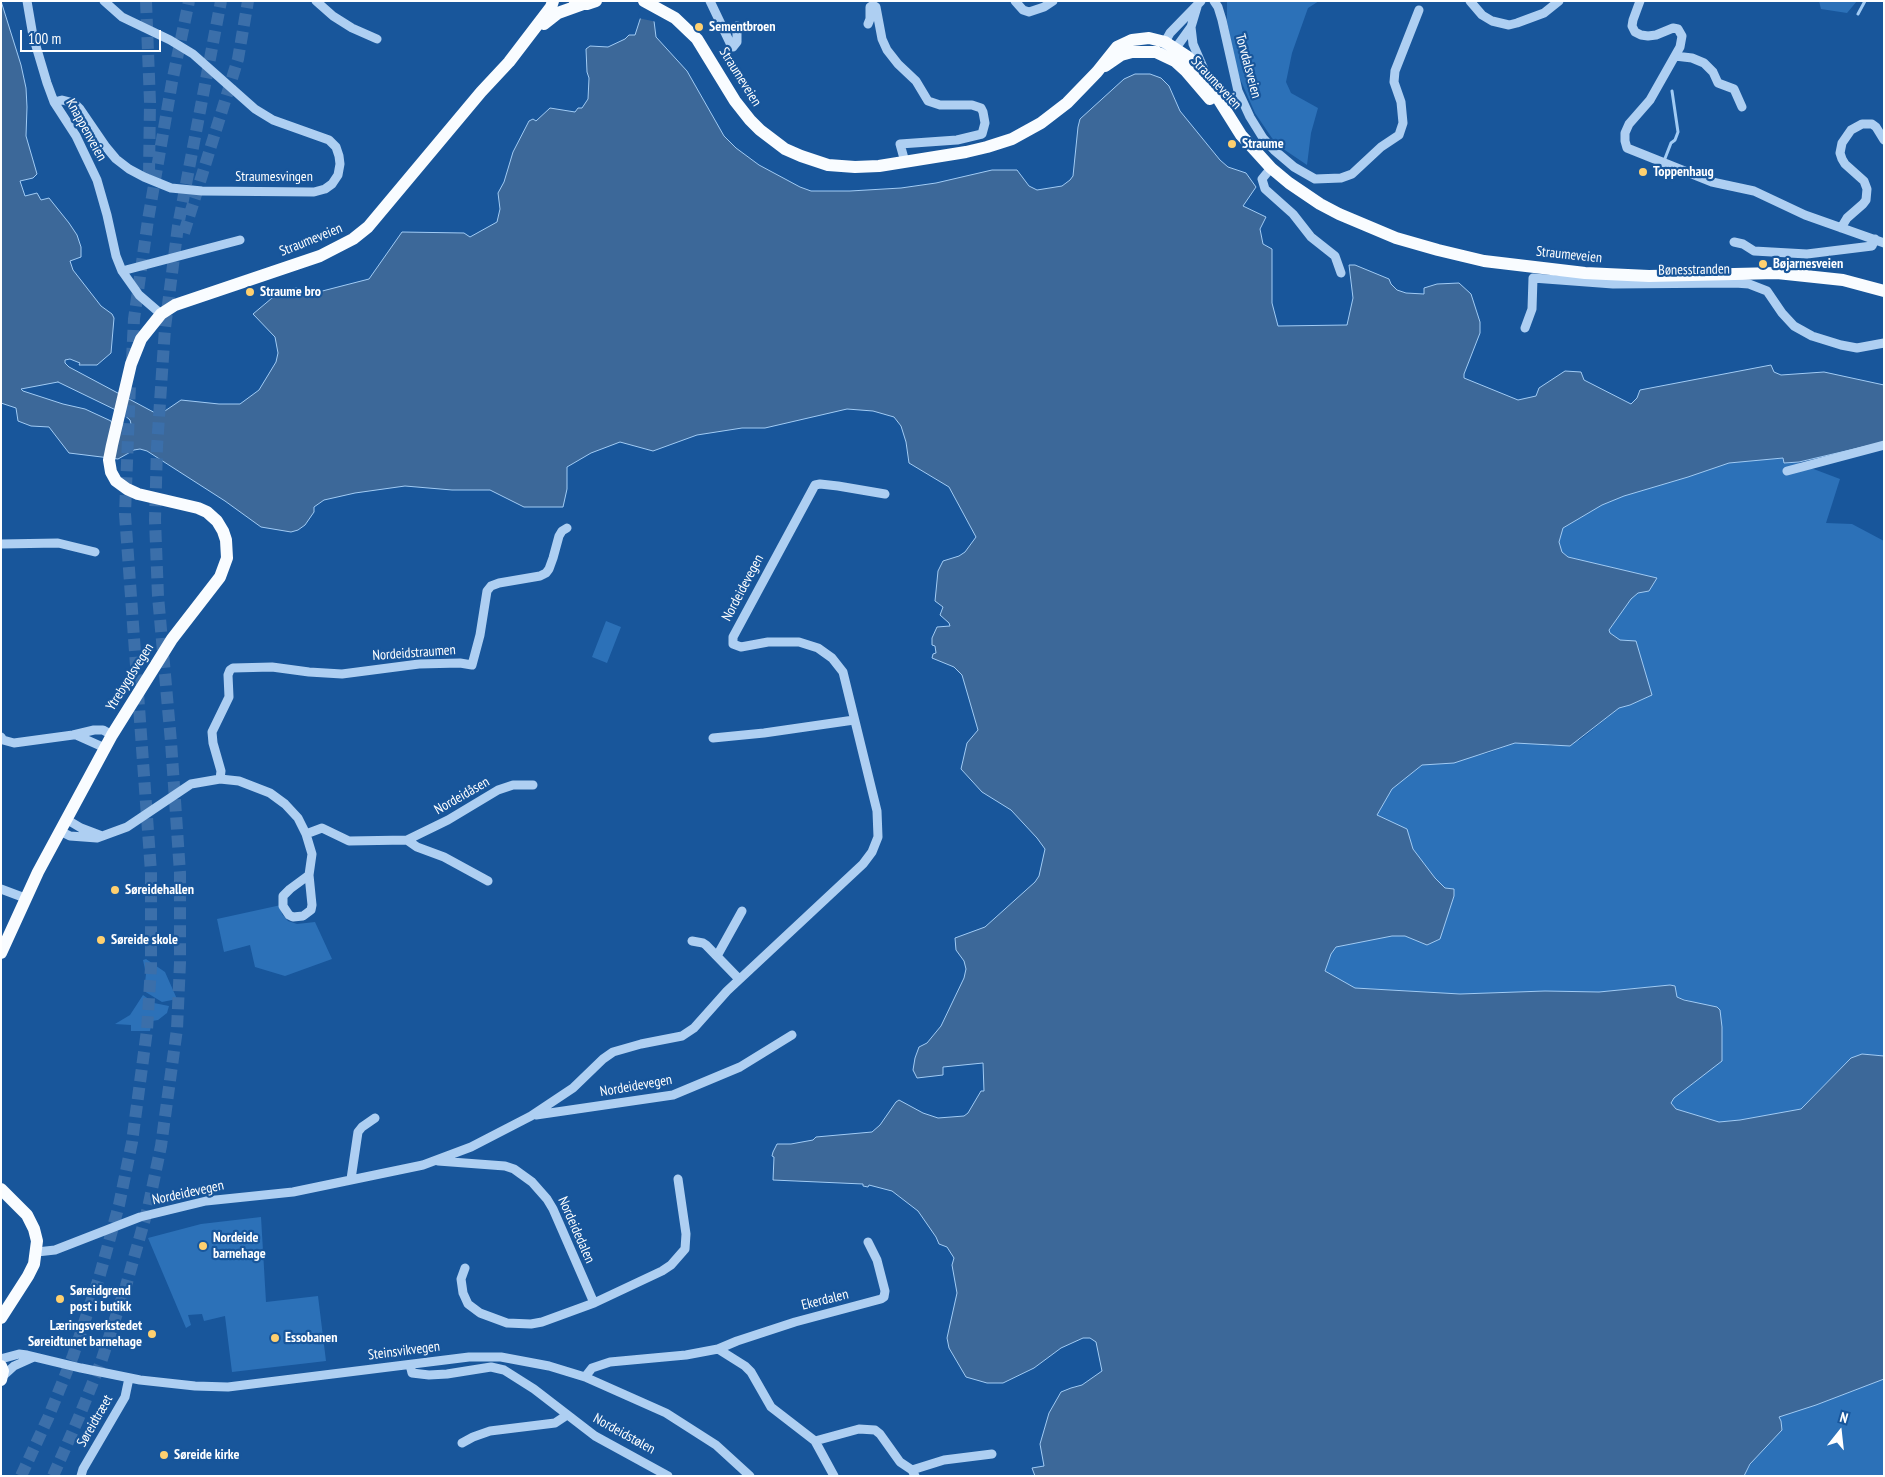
<!DOCTYPE html>
<html>
<head>
<meta charset="utf-8">
<style>
	body { margin:0 }
	#map { position:relative; width:1885px; height:1477px; overflow:hidden; background:#18569b; font-family:"PT Sans Narrow",sans-serif }
	canvas { display:block }
	.frame { position:absolute; inset:0; border:2px solid #fff; pointer-events:none }
	.north { position:absolute; left:1815px; top:1407px; width:50px; height:50px; -webkit-text-stroke:4px #18569b; paint-order:stroke; rotate:16deg; font-size:14px; font-weight:700; line-height:20px; text-align:center; color:#fff }
	.north::after { content:''; display:block; margin:auto; width:18px; height:22px; background:#fff; clip-path:polygon(50% 0,100% 100%,50% 72%,0 100%) }
	.scale { position:absolute; left:20px; top:30px; width:141px; height:22px; box-sizing:border-box; border:2px solid #fff; border-top:0; padding-left:6px; font-size:15px; line-height:18px; white-space:nowrap; color:#fff; -webkit-text-stroke:4px #18569b; paint-order:stroke }
</style>
</head>
<body>
<div id="map">
<canvas width="1885" height="1477"></canvas>
<div class="frame"></div>
<div class="north">N</div>
<div class="scale">100 m</div>
</div>
<script>
const c = document.querySelector('canvas').getContext('2d');
c.lineJoin = 'round';
function fillPath(path, color) { c.fillStyle = color; c.fill(path, 'evenodd'); }
const toPath = rows => new Path2D(rows.map(r => 'M' + r).join(''));
function stroke(path, color, width, dash) { c.strokeStyle = color; c.lineWidth = width; c.lineCap = dash ? 'butt' : 'round'; c.setLineDash(dash || []); c.stroke(path); }
function drawText(font, color, halo, rows, align = 'center') {
  c.font = font + ' "PT Sans Narrow",sans-serif'; c.lineWidth = 4.5; c.setLineDash([]); c.textBaseline = 'middle'; c.strokeStyle = halo; c.fillStyle = color; for (const [text, x, y, turn = 0] of rows) {
    c.save(); c.translate(x, y); c.rotate((+turn || 0) * Math.PI / 180); c.textAlign = isNaN(turn) ? turn : align; if (halo) c.strokeText(text, 0, 0); c.fillText(text, 0, 0); c.restore();
  }
}
fillPath(toPath([
	[1227,1,1319,1,1308,8,1292,53,1286,82,1291,93,1318,108,1311,133,1307,165,1276,144,1255,113,1237,72,1227,21],
	[1819,1,1857,1,1847,13,1821,9],
	[1783,458,1784,463,1795,462,1840,479,1826,523,1852,524,1884,541,1884,1056,1862,1054,1851,1058,1801,1109,1740,1120,1719,1122,1676,1109,1671,1103,1674,1098,1721,1061,1722,1027,1720,1010,1677,997,1675,987,1670,985,1599,992,1545,991,1460,994,1355,988,1325,971,1331,954,1336,947,1392,936,1405,936,1427,945,1440,939,1454,896,1454,889,1445,888,1435,878,1413,849,1406,829,1377,815,1392,789,1422,765,1435,763,1442,764,1488,753,1515,743,1545,744,1551,746,1580,740,1619,708,1630,705,1652,695,1636,642,1620,640,1610,633,1609,630,1631,599,1638,593,1649,591,1657,578,1568,557,1562,552,1559,541,1563,528,1602,505,1624,496,1688,477,1729,463],
	[606,621,621,627,607,663,592,657],
	[281,905,282,914,288,921,297,924,315,922,332,959,285,976,255,967,250,945,224,952,217,919],
	[146,959,165,972,177,999,162,1002,144,991,146,974,143,960],
	[143,995,154,1003,169,1006,167,1013,158,1020,152,1021,150,1031,131,1031,131,1025,115,1024,130,1015],
	[261,1217,266,1302,318,1296,326,1361,232,1372,225,1316,204,1321,202,1314,188,1315,191,1325,186,1328,148,1238,201,1224],
	[1884,1379,1884,1476,1744,1476,1778,1417,1816,1405]
]), '#2c71b8');
const water = toPath([
	[1,1,21,65,26,88,27,107,26,136,37,174,33,178,20,181,25,196,37,193,41,200,49,198,69,223,77,235,81,247,81,257,70,261,73,270,101,306,112,314,114,318,111,353,97,365,79,365,80,363,70,359,65,360,65,363,69,367,159,415,181,400,219,404,240,404,259,390,276,362,278,353,275,337,253,314,272,298,292,288,297,288,299,297,369,279,402,232,464,233,470,237,497,222,500,209,498,193,504,182,513,152,529,121,533,119,536,121,550,108,575,112,578,108,582,108,588,99,589,78,587,72,586,49,590,46,608,47,625,39,629,35,635,35,646,1,654,21,656,37,687,71,724,136,736,148,759,165,800,187,811,191,850,191,901,188,936,183,992,170,1017,170,1029,186,1037,190,1062,186,1070,180,1073,176,1078,127,1080,119,1124,79,1135,74,1150,74,1161,78,1169,86,1180,111,1220,160,1228,167,1246,173,1256,187,1243,206,1266,217,1260,229,1263,244,1272,249,1272,303,1278,326,1347,325,1353,298,1349,265,1355,265,1389,279,1391,284,1397,290,1406,293,1424,294,1424,288,1437,284,1459,283,1471,294,1480,322,1480,333,1464,374,1464,378,1518,400,1536,396,1539,388,1565,371,1581,372,1584,380,1631,404,1637,398,1640,390,1771,365,1774,372,1781,375,1824,372,1884,385,1884,442,1799,462,1784,463,1783,458,1729,463,1688,477,1624,496,1602,505,1563,528,1559,542,1562,552,1568,557,1657,578,1649,591,1638,593,1631,599,1609,630,1610,633,1620,640,1636,641,1652,695,1630,705,1619,708,1570,746,1515,743,1454,763,1422,765,1392,789,1377,815,1407,829,1413,849,1435,878,1445,888,1454,889,1454,896,1440,939,1427,945,1405,936,1392,936,1336,947,1331,954,1325,971,1355,988,1460,994,1545,991,1599,992,1670,985,1675,986,1677,997,1684,1000,1717,1007,1720,1010,1722,1027,1722,1061,1674,1098,1671,1103,1676,1109,1719,1122,1740,1120,1801,1109,1851,1058,1862,1054,1884,1056,1884,1379,1816,1405,1779,1417,1781,1421,1782,1430,1750,1464,1744,1476,1035,1476,1032,1468,1044,1466,1040,1444,1049,1413,1061,1392,1071,1388,1082,1385,1102,1371,1096,1342,1090,1338,1083,1338,1061,1348,1034,1368,1003,1383,987,1383,966,1377,949,1348,947,1338,957,1293,952,1265,954,1258,947,1247,939,1244,936,1237,918,1211,892,1191,869,1185,868,1187,863,1186,863,1184,773,1180,774,1157,772,1156,773,1152,777,1144,791,1144,813,1140,816,1137,872,1132,880,1125,896,1102,899,1100,923,1113,938,1118,964,1116,968,1113,981,1091,984,1091,983,1063,943,1067,943,1075,917,1078,913,1070,915,1058,919,1047,927,1043,941,1026,964,978,966,969,964,961,956,950,955,938,985,927,1035,882,1039,876,1045,849,1037,838,1011,810,982,792,961,769,967,743,978,730,962,675,954,667,932,658,933,654,936,653,935,646,932,645,932,638,937,627,950,626,949,623,940,615,943,607,935,601,938,571,943,561,959,556,965,552,976,537,949,487,909,463,906,442,901,426,894,417,873,411,847,409,765,428,742,428,697,435,653,451,620,442,591,453,567,467,567,489,563,507,524,507,490,490,452,490,405,486,355,493,324,500,314,507,314,512,305,525,298,530,291,532,261,527,225,501,147,451,140,449,134,450,118,459,69,453,49,427,31,426,18,421,16,408,1,403,1,1],
	[58,382,122,413,130,420,131,424,125,426,112,424,111,421,85,409,63,404,23,391,21,389,58,382]
]);
fillPath(water, '#3c6899');
stroke(water, '#a1cbf4', 1);
fillPath(toPath([
	[643,1,663,1,657,22,638,18]
]), '#18569b');
stroke(toPath([
	[1858,14,1865,1],
	[1664,161,1671,143,1675,140,1678,132,1672,91]
]), '#a1cbf4', 3);
stroke(toPath([
	[146,1,150,102,149,174],
	[184,233,238,59,248,1],
	[132,360,134,319,148,220,172,82,189,1],
	[21,1476,48,1418,73,1356,99,1278,119,1205,132,1142,147,1030,151,967,151,872,125,514,130,385],
	[53,1476,79,1417,101,1362,126,1286,148,1208,161,1146,177,1029,180,963,180,873,171,742,158,596,155,520,157,447,165,328,178,226,221,1]
]), '#3b6faa', 12, [12, 6]);
stroke(toPath([
	[27,1,33,36,47,83,54,102,76,136,97,180,107,215,116,256,122,271,139,295,161,314],
	[316,1,333,16,352,28,377,39],
	[710,1,731,45,733,47,737,42,737,26],
	[1015,1,1023,10,1029,12,1044,7,1053,1],
	[1214,1,1218,7,1222,20,1238,91,1250,117,1263,138,1274,150,1294,167,1315,179,1341,178,1352,174,1381,147,1399,135,1403,123,1401,102,1394,82,1395,71,1419,10],
	[1470,1,1482,15,1492,21,1509,25,1517,23,1544,13,1559,1],
	[1640,1,1633,20,1632,26,1635,32,1641,35,1648,36,1656,35,1673,28,1678,29,1682,36,1680,47,1650,100,1629,124,1625,133,1625,141,1627,148,1712,182,1754,191,1805,215,1884,243],
	[868,24,870,19,870,7,873,5,876,7,882,39,887,50,898,64,916,81,928,101,940,105,972,105,981,108,983,112,985,123,982,134,957,140,900,144,905,162],
	[1191,27,1193,44,1206,74],
	[1166,47,1165,42,1170,33,1201,1],
	[1173,52,1191,27,1197,7],
	[1675,56,1692,58,1704,63,1713,72,1718,83,1734,89,1742,107],
	[54,102,62,100,74,103,80,109,106,147,116,159,129,169,144,177,171,188,202,191,314,192,325,189,332,184,338,175,340,164,339,156,336,147,329,140,273,120,255,109,193,54,170,40,122,17,104,1],
	[1271,168,1262,179,1265,189,1293,214,1311,237,1335,256,1341,273],
	[1841,228,1847,218,1863,204,1866,200,1867,189,1864,181,1845,164,1842,159,1840,153,1842,143,1851,130,1862,124,1872,124,1876,127,1884,140],
	[1734,242,1743,244,1754,251,1807,254,1872,246,1875,239],
	[122,271,240,240],
	[1525,328,1532,309,1533,278,1613,284,1735,283,1749,284,1767,291,1782,313,1794,326,1812,336,1841,345,1857,348,1884,343],
	[1787,471,1884,445],
	[1,544,58,543,95,552],
	[76,735,105,748],
	[1,737,3,740,14,743,73,735,94,730,103,730,112,735],
	[713,738,764,733,854,720],
	[220,779,221,771,213,743,212,732,229,697,228,675,230,670,233,668,272,667,309,672,342,674,419,664,460,663,472,665,480,635,487,591,491,586,499,583,540,576,546,573,549,569,553,558,559,536,562,531,567,528],
	[66,819,81,828,102,836],
	[60,831,70,836,97,838,127,827,191,784,220,779,239,781,270,793,285,804,298,818,306,834,312,854,309,875],
	[306,834,322,828,349,841,407,840,417,847,444,857,488,881],
	[407,840,448,820,498,790,513,785,533,785],
	[309,875,312,905,311,910,303,916,293,917,289,915,283,906,283,896,290,889,309,875],
	[1,889,25,898],
	[692,941,703,943,706,945,739,979],
	[717,956,742,911],
	[536,1115,673,1095,740,1067,792,1035],
	[438,1161,505,1166,514,1169,532,1182,547,1199,553,1209,594,1303,662,1271,671,1265,685,1249,686,1234,678,1179],
	[351,1179,358,1132,362,1127,375,1118],
	[37,1252,55,1250,140,1217,206,1201,293,1192,423,1165,471,1147,531,1116,573,1088,603,1059,613,1052,641,1044,682,1036,694,1028,727,991,863,864,872,852,878,837,877,811,843,672,832,658,818,648,799,642,768,642,741,647,733,644,733,637,815,485,820,484,838,486,885,494],
	[465,1268,461,1279,463,1293,468,1304,480,1313,507,1323,531,1324,542,1322,594,1303],
	[718,1349,737,1341,795,1322,881,1299,884,1297,885,1291,877,1260,868,1242],
	[1,1359,19,1354,27,1355,81,1368,140,1380,195,1386,228,1387,469,1357,501,1357,549,1366,585,1377,666,1413,716,1445,750,1476],
	[410,1365,412,1373,429,1375,447,1374,491,1367,504,1370,534,1389,595,1436,668,1476],
	[3,1376,14,1366,34,1357],
	[585,1377,592,1368,610,1362,686,1355,718,1349,745,1366,751,1372,771,1407,815,1441,834,1476],
	[815,1441,859,1429,875,1430,880,1434,900,1462,912,1470,915,1476],
	[462,1443,473,1437,490,1431,555,1423,567,1415],
	[912,1470,944,1460,992,1454],
	[81,1476,83,1469,125,1397,129,1378]
]), '#aecff2', 9);
stroke(toPath([
	[644,1,675,18,697,39,735,101,750,120,760,130,785,149,801,156,828,165,855,167,879,166,966,152,987,147,1012,139,1041,123,1067,103,1097,72,1117,47,1132,40,1149,38,1165,42,1188,57,1198,68,1209,84,1241,135,1271,168,1289,183,1320,204,1339,214,1396,238,1438,250,1484,261,1585,273,1649,276,1777,273,1843,280,1884,291],
	[575,2,587,4,596,1],
	[544,24,558,13,583,4],
	[1105,66,1121,55,1132,52,1156,52,1175,61,1186,71,1210,99],
	[1,953,38,872,112,735,172,639,220,577,227,558,226,540,223,531,217,521,207,512,198,508,138,494,127,489,116,481,111,472,109,460,112,445,131,364,141,339,161,314,175,305,320,256,353,239,368,227,481,92,509,62,551,7,553,1],
	[1,1189,27,1215,34,1229,37,1241,34,1264,28,1276,1,1318],
	[1,1366,3,1371,1,1380]
]), '#f9fcff', 12);
for (const [x, y, r, color] of [
	[699,27,5,"#ffd06f"],
	[1232,144,5,"#ffd06f"],
	[1643,172,5,"#ffd06f"],
	[1763,264,5,"#ffd06f"],
	[250,292,5,"#ffd06f"],
	[115,890,5,"#ffd06f"],
	[101,940,5,"#ffd06f"],
	[203,1246,5,"#ffd06f"],
	[60,1299,5,"#ffd06f"],
	[152,1334,5,"#ffd06f"],
	[275,1338,5,"#ffd06f"],
	[164,1455,5,"#ffd06f"]
]) { const dot = new Path2D(); dot.arc(x, y, r, 0, 2 * Math.PI); c.fillStyle = color; c.fill(dot); stroke(dot, '#18569b', 2); }
drawText('bold 14px', '#fff', '#18569b', [
	["Sementbroen",709,27],
	["Straume",1242,144],
	["Toppenhaug",1653,172],
	["Bøjarnesveien",1773,264],
	["Straume bro",260,292],
	["Søreidehallen",125,890],
	["Søreide skole",111,940],
	["Nordeide",213,1238],
	["barnehage",213,1254],
	["Søreidgrend",70,1291],
	["post i butikk",70,1307],
	["Læringsverkstedet",142,1326,"right"],
	["Søreidtunet barnehage",142,1342,"right"],
	["Essobanen",285,1338],
	["Søreide kirke",174,1455]
], 'left');
drawText('14px', '#fff', '#18569b', [
	["Torvdalsveien",1248,66,75],
	["Straumeveien",740,77,58],
	["Straumeveien",1216,83,47],
	["Knappenveien",86,130,61],
	["Straumesvingen",274,177],
	["Straumeveien",311,240,-22],
	["Straumeveien",1569,255,6],
	["Bønesstranden",1694,270,-1],
	["Nordeidevegen",743,588,-62],
	["Nordeidstraumen",414,653,-4],
	["Ytrebygdsvegen",130,677,-58],
	["Nordeidåsen",462,796,-30],
	["Nordeidevegen",636,1086,-10],
	["Nordeidevegen",188,1193,-12],
	["Nordeidedalen",576,1230,66],
	["Ekerdalen",825,1300,-14],
	["Steinsvikvegen",404,1351,-7],
	["Søreidtræet",95,1421,-60],
	["Nordeidstølen",624,1434,29]
]);
</script>
</body>
</html>
